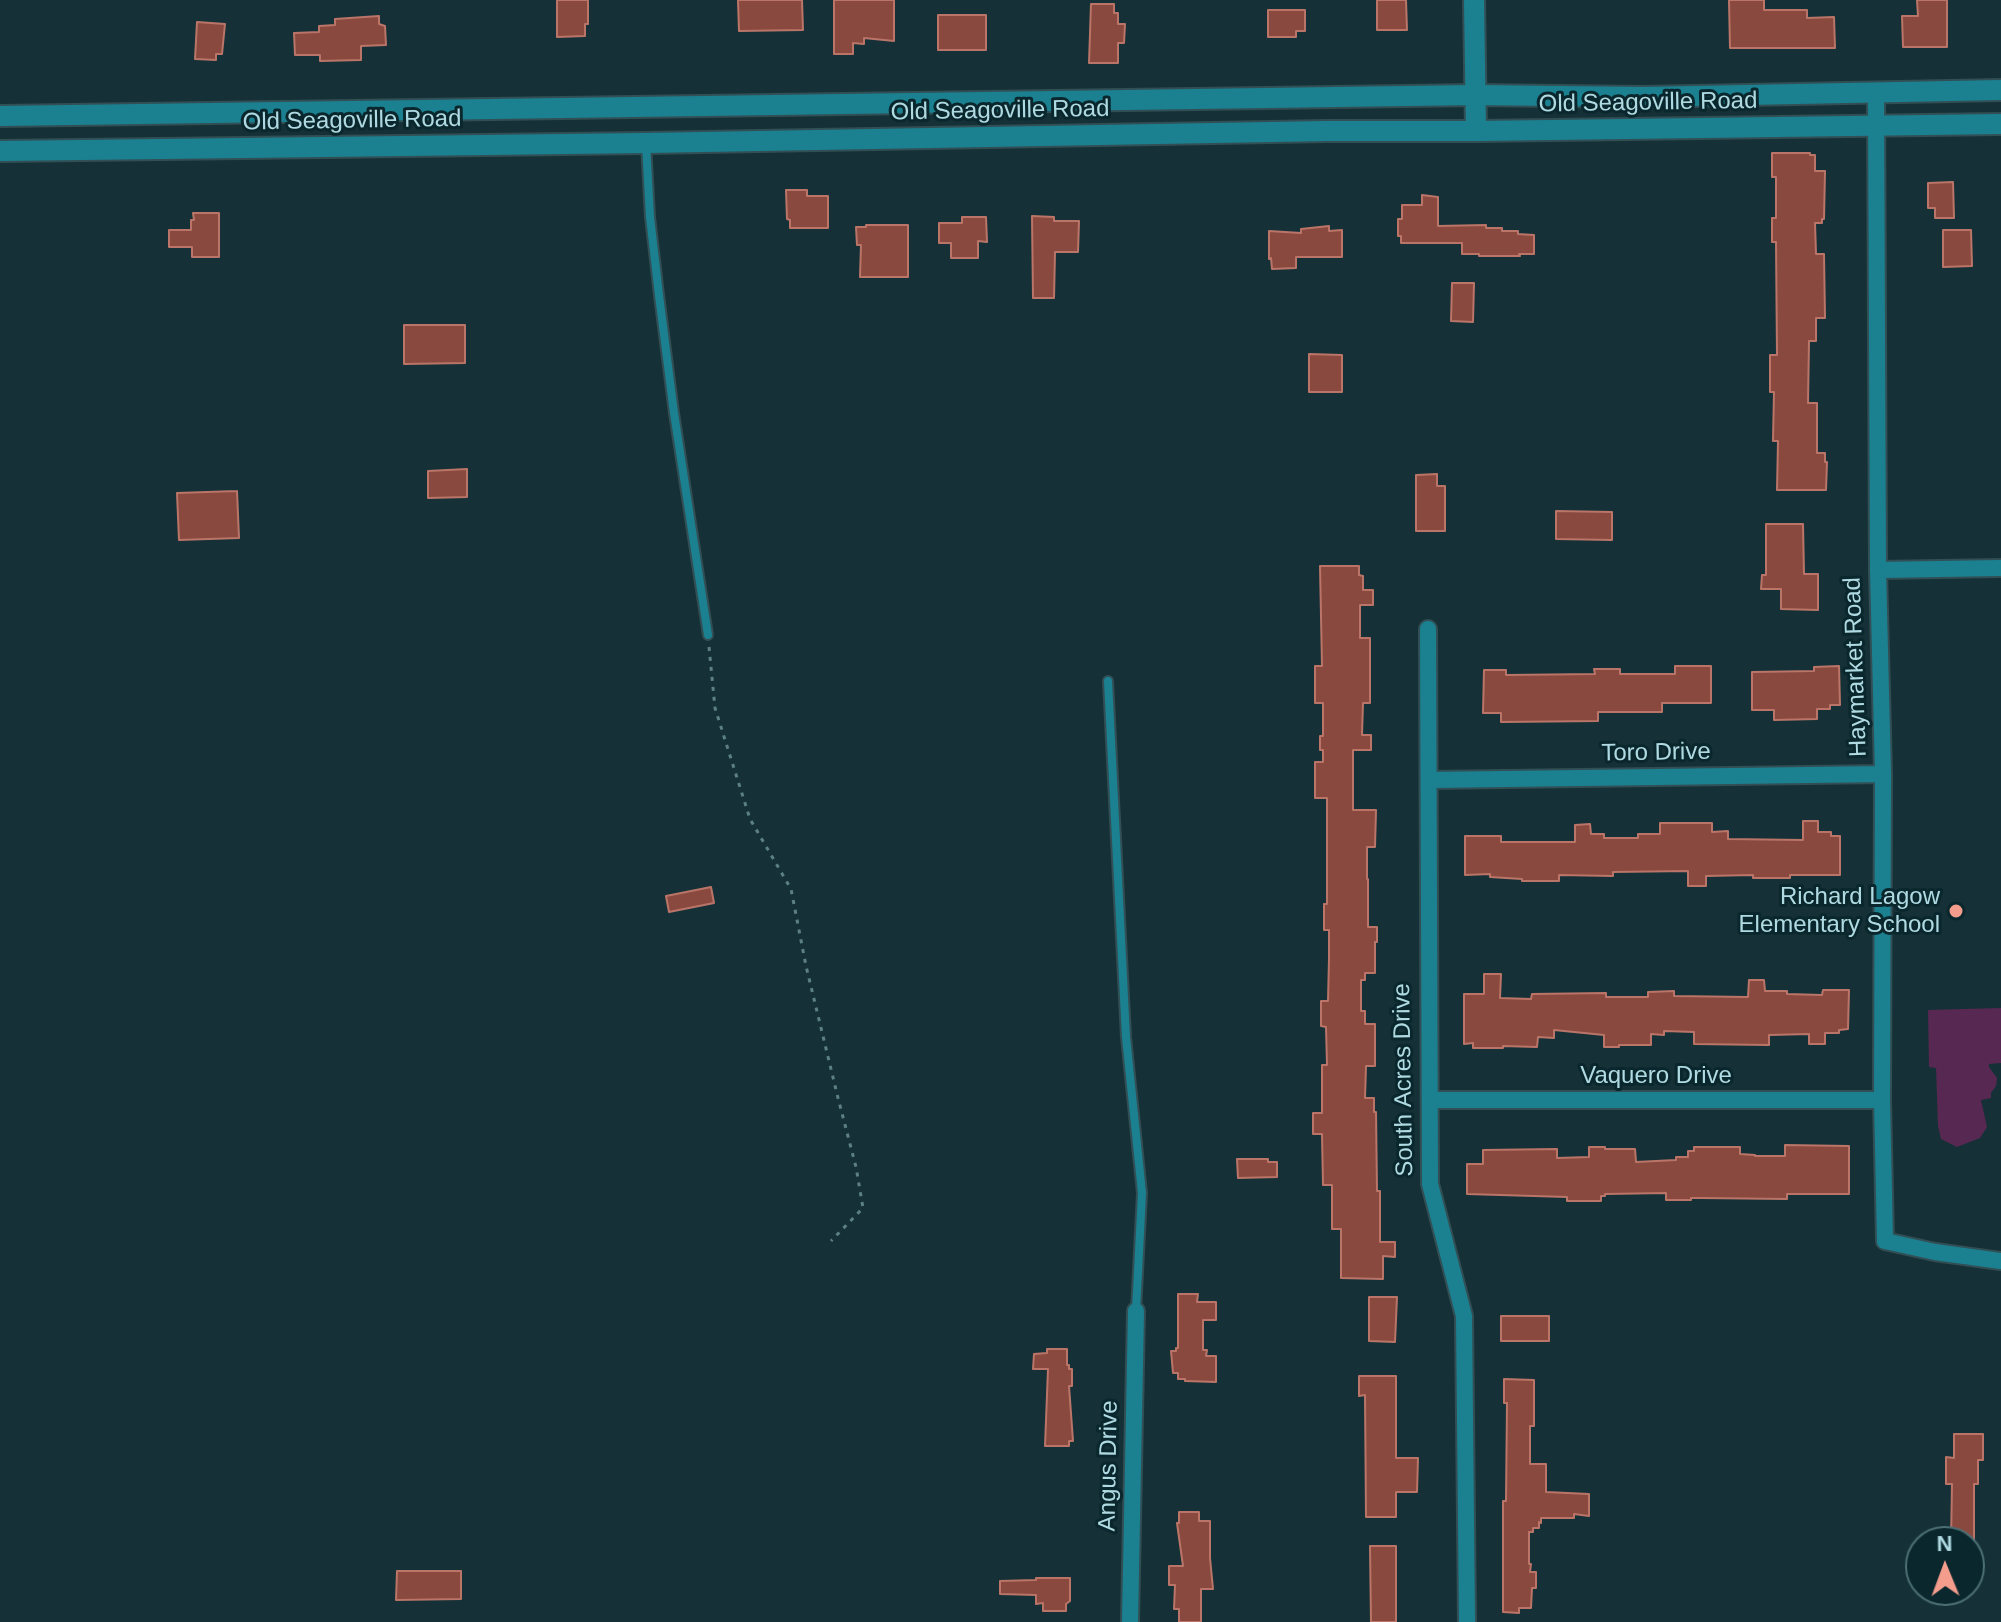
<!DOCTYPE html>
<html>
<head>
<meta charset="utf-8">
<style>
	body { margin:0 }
	#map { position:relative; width:2001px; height:1622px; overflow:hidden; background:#153137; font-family:Helvetica,sans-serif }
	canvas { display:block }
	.north { position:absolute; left:1905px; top:1526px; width:80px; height:80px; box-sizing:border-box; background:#0a272d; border:2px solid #4c6f75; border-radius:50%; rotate:359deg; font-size:22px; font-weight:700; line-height:32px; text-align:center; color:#b0dae2 }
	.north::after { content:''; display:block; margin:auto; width:28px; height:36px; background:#f49d8d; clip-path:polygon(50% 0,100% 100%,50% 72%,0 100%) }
</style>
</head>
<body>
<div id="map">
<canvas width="2001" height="1622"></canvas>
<div class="north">N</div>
</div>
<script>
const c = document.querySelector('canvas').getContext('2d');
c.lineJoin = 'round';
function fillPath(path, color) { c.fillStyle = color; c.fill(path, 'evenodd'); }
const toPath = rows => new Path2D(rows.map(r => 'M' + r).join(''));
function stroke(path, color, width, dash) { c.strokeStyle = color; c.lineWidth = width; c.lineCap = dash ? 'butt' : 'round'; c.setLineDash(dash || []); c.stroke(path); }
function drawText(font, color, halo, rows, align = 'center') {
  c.font = font + ' Helvetica,sans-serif'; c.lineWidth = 6; c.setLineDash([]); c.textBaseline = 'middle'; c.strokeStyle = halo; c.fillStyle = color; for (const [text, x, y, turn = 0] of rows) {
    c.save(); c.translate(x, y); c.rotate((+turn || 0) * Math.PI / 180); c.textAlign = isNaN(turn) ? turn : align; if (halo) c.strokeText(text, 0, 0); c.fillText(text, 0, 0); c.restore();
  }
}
fillPath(toPath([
	[2001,1008,2001,1063,1989,1064,1989,1067,1997,1078,1996,1086,1991,1093,1991,1098,1981,1100,1987,1127,1980,1138,1957,1147,1941,1139,1938,1126,1936,1068,1929,1067,1928,1010]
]), '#572852');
const building = toPath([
	[557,0,588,0,588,24,585,24,585,36,557,37,557,0],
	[738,0,802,0,803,30,739,31,738,0],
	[834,0,894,0,894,41,864,38,864,44,853,43,853,54,834,54,834,0],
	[1377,0,1406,0,1407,30,1377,30,1377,0],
	[1729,0,1764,0,1764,10,1807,10,1807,18,1834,17,1835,48,1730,48,1729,0],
	[1917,0,1947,0,1947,47,1903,47,1902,16,1918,16,1917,0],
	[1091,4,1114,4,1114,13,1118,13,1118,24,1125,24,1124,43,1118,43,1118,63,1089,63,1091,4],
	[1268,10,1305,10,1305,31,1296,31,1296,37,1268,37,1268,10],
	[938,15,986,15,986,50,938,50,938,15],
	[379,16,379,24,385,26,386,45,361,46,361,60,320,61,320,55,295,55,294,33,319,32,319,26,335,25,335,19,379,16],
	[197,22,225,24,222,54,216,54,216,60,195,59,197,22],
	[1772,153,1810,153,1810,155,1815,155,1815,171,1825,171,1824,219,1822,219,1822,223,1815,223,1816,254,1824,254,1825,318,1816,318,1816,341,1809,341,1808,403,1817,403,1817,453,1825,453,1825,462,1827,462,1826,490,1777,490,1778,441,1773,441,1774,392,1770,392,1770,355,1777,355,1776,242,1772,242,1772,218,1776,218,1776,177,1772,177,1772,153],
	[1953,182,1954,218,1935,218,1935,208,1928,208,1928,183,1953,182],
	[786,190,807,190,807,196,828,196,828,228,790,228,790,220,787,219,786,190],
	[1422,195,1438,197,1438,226,1486,225,1486,228,1502,228,1502,231,1518,231,1518,234,1534,235,1534,254,1519,254,1520,256,1479,256,1479,254,1462,254,1462,243,1401,243,1401,236,1398,236,1398,219,1402,219,1402,205,1422,205,1422,195],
	[193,213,219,213,219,257,192,257,192,247,169,247,169,230,191,230,191,220,194,220,193,213],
	[1032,216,1054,217,1054,221,1079,221,1078,252,1055,252,1054,298,1033,298,1032,216],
	[962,217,986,217,987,242,978,241,978,258,951,258,951,243,939,243,939,223,962,223,962,217],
	[866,225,908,225,908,277,860,277,861,245,857,245,856,227,866,227,866,225],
	[1329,226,1329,231,1342,230,1342,257,1296,257,1296,268,1272,269,1271,258,1269,259,1269,231,1301,233,1301,229,1329,226],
	[1943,230,1971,230,1972,266,1943,267,1943,230],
	[1452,283,1474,283,1473,322,1451,321,1452,283],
	[404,325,465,325,465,363,404,364,404,325],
	[1309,354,1342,355,1342,392,1309,392,1309,354],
	[467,469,467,497,428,498,428,471,467,469],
	[1437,474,1437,486,1445,486,1445,531,1416,531,1416,475,1437,474],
	[237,491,239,538,179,540,177,493,237,491],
	[1556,511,1612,512,1612,540,1556,539,1556,511],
	[1766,524,1803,524,1804,574,1818,574,1818,610,1781,609,1781,589,1761,589,1762,575,1766,575,1766,524],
	[1320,566,1359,566,1359,575,1363,576,1363,590,1373,590,1373,605,1360,605,1360,638,1370,638,1370,703,1363,703,1362,735,1371,735,1371,750,1353,750,1353,810,1376,810,1375,847,1367,847,1367,879,1368,879,1368,927,1377,927,1377,942,1375,942,1375,973,1365,973,1365,980,1361,980,1361,1011,1365,1011,1365,1024,1375,1024,1375,1066,1366,1066,1365,1098,1374,1098,1374,1112,1376,1112,1377,1191,1380,1191,1380,1242,1395,1242,1395,1257,1383,1256,1383,1279,1341,1278,1341,1229,1332,1229,1332,1185,1323,1185,1322,1134,1313,1134,1313,1113,1322,1113,1322,1065,1327,1065,1326,1027,1321,1026,1321,1001,1328,1001,1329,959,1329,930,1324,930,1324,904,1327,904,1327,798,1315,798,1315,762,1323,762,1323,750,1320,750,1320,736,1323,736,1323,703,1315,703,1315,666,1322,666,1320,566],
	[1675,666,1711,666,1711,703,1662,703,1662,712,1598,712,1598,721,1501,722,1501,713,1483,713,1484,670,1506,670,1506,675,1595,674,1594,669,1620,669,1620,674,1675,674,1675,666],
	[1839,666,1840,705,1830,705,1830,709,1817,709,1817,719,1774,720,1774,710,1752,710,1752,672,1814,671,1814,667,1839,666],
	[1803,821,1818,821,1818,832,1831,832,1831,836,1840,836,1840,875,1790,875,1790,878,1753,878,1753,875,1706,876,1706,886,1688,886,1688,871,1613,872,1613,876,1559,875,1559,881,1522,881,1522,879,1490,877,1490,874,1465,875,1465,836,1501,836,1501,842,1575,842,1575,825,1590,824,1591,834,1604,834,1604,838,1638,838,1638,834,1660,834,1660,823,1712,823,1712,832,1728,831,1728,839,1803,840,1803,821],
	[711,887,714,903,669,912,666,896,711,887],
	[1484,974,1501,974,1500,998,1531,999,1532,994,1606,993,1606,997,1648,997,1648,992,1674,991,1674,996,1748,997,1749,980,1764,980,1765,991,1787,991,1787,994,1822,995,1823,990,1849,990,1848,1029,1839,1030,1839,1033,1825,1033,1825,1044,1809,1044,1809,1034,1769,1035,1769,1045,1694,1044,1694,1032,1664,1031,1664,1035,1651,1034,1651,1045,1619,1045,1619,1047,1604,1047,1604,1035,1554,1030,1554,1038,1538,1037,1537,1047,1503,1046,1503,1048,1473,1048,1473,1043,1464,1044,1464,994,1484,994,1484,974],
	[1785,1145,1849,1146,1849,1194,1787,1194,1787,1199,1701,1198,1691,1198,1691,1200,1666,1200,1666,1193,1605,1194,1605,1196,1601,1196,1601,1201,1567,1201,1567,1197,1467,1194,1467,1164,1483,1164,1483,1150,1557,1149,1557,1158,1589,1157,1589,1147,1605,1147,1605,1149,1635,1149,1636,1162,1676,1160,1676,1157,1688,1157,1688,1151,1694,1151,1694,1147,1740,1147,1740,1154,1755,1155,1755,1156,1785,1156,1785,1145],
	[1237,1159,1268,1159,1268,1162,1277,1162,1277,1177,1238,1178,1237,1159],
	[1178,1294,1198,1294,1197,1302,1216,1302,1216,1320,1203,1320,1203,1350,1207,1350,1206,1356,1216,1356,1216,1382,1185,1381,1185,1379,1178,1379,1178,1373,1173,1373,1171,1351,1176,1351,1176,1348,1178,1348,1178,1294],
	[1369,1297,1397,1297,1395,1342,1369,1341,1369,1297],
	[1501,1316,1549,1316,1549,1341,1501,1341,1501,1316],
	[1047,1349,1067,1349,1067,1365,1069,1365,1069,1369,1072,1369,1072,1386,1069,1386,1073,1441,1069,1441,1069,1446,1045,1446,1048,1369,1033,1369,1034,1354,1047,1353,1047,1349],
	[1359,1376,1396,1376,1396,1458,1418,1458,1417,1492,1396,1492,1396,1517,1366,1517,1365,1395,1359,1396,1359,1376],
	[1504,1379,1534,1380,1534,1426,1530,1426,1530,1464,1546,1464,1546,1492,1589,1494,1589,1516,1574,1514,1574,1518,1541,1518,1541,1523,1539,1522,1539,1528,1533,1528,1533,1532,1529,1532,1529,1564,1531,1564,1530,1572,1536,1572,1536,1588,1532,1588,1531,1608,1519,1608,1519,1613,1503,1612,1503,1501,1506,1501,1507,1403,1504,1403,1504,1379],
	[1954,1434,1983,1434,1983,1460,1978,1460,1978,1484,1974,1484,1974,1542,1951,1542,1952,1484,1946,1484,1946,1457,1954,1458,1954,1434],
	[1179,1512,1199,1512,1199,1521,1210,1521,1210,1558,1213,1589,1201,1589,1201,1622,1179,1622,1179,1609,1174,1609,1175,1585,1169,1585,1169,1566,1183,1566,1177,1523,1179,1523,1179,1512],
	[1370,1546,1396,1546,1396,1622,1371,1622,1370,1546],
	[397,1571,461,1571,461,1599,396,1600,397,1571],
	[1036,1578,1070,1578,1070,1601,1066,1604,1066,1611,1043,1611,1043,1603,1036,1604,1036,1595,1000,1594,1000,1581,1036,1580,1036,1578]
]);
fillPath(building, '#89493e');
stroke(building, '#ba7568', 2);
const service = toPath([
	[646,144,650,217,659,295,674,413,708,635],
	[1108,681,1126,1037,1142,1193,1136,1311]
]);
const minor = toPath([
	[1876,92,1878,570,1883,774,1882,1100,1885,1241,1935,1252,2001,1261],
	[1878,570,2001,568],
	[1428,629,1430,1184,1464,1316,1467,1622],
	[1429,780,1883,774],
	[1430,1100,1882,1100],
	[1130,1622,1136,1311]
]);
const tertiary = toPath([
	[1474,0,1476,131]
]);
const secondary = toPath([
	[0,116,1476,95,1643,97,2001,90],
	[0,151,646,143,1327,131,1476,131,2001,124]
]);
stroke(service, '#314f55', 12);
stroke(minor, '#314f55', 20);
stroke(tertiary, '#314f55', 24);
stroke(secondary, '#314f55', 24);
stroke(toPath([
	[709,647,715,708,750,819,791,889,806,966,838,1098,856,1167,863,1208,831,1241]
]), '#5d8087', 3, [4, 6]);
stroke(service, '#1b8191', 8);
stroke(minor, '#1b8191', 16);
stroke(tertiary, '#1b8191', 20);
stroke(secondary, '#1b8191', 20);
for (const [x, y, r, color] of [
	[1956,911,8,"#f49d8d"]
]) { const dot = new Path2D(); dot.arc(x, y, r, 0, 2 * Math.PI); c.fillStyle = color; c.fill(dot); stroke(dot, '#0a272d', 3); }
drawText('24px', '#b0dae2', '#0a272d', [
	["Old Seagoville Road",1648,103,-1],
	["Old Seagoville Road",1000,111,-1],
	["Old Seagoville Road",352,121,-1],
	["Haymarket Road",1856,667,-92],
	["Toro Drive",1656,753,-1],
	["Vaquero Drive",1656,1076],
	["South Acres Drive",1404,1080,-91],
	["Angus Drive",1109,1466,-89]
]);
drawText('24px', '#b0dae2', '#0a272d', [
	["Richard Lagow",1940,897],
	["Elementary School",1940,925]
], 'right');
</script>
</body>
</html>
